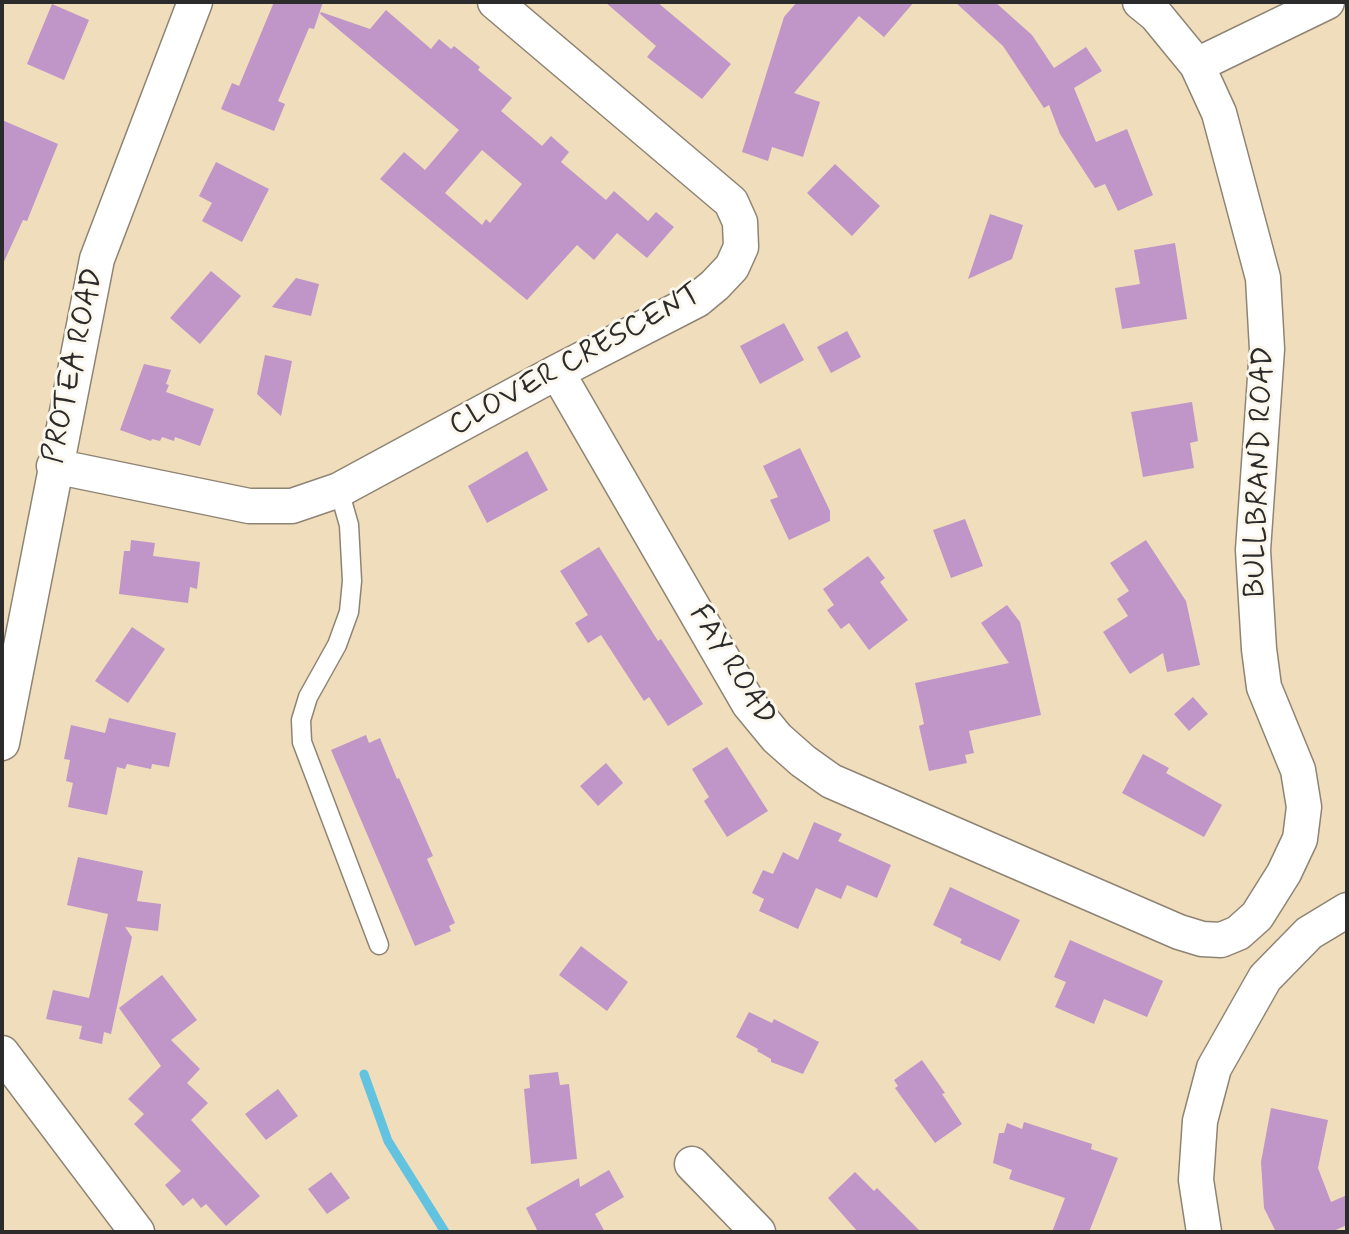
<!DOCTYPE html>
<html>
<head>
<meta charset="utf-8">
<style>
	body { margin:0 }
	#map { position:relative; width:1349px; height:1234px; overflow:hidden; background:#f0ddbc; font-family:Mynerve,sans-serif }
	canvas { display:block }
	.frame { position:absolute; inset:0; border:4px solid #2b2b2b; pointer-events:none }
</style>
</head>
<body>
<div id="map">
<canvas width="1349" height="1234"></canvas>
<div class="frame"></div>
</div>
<script>
const c = document.querySelector('canvas').getContext('2d');
c.lineJoin = 'round';
const toPath = rows => new Path2D(rows.map(r => 'M' + r).join(''));
function stroke(path, color, width, dash) { c.strokeStyle = color; c.lineWidth = width; c.lineCap = dash ? 'butt' : 'round'; c.setLineDash(dash || []); c.stroke(path); }
function fillPath(path, color) { c.fillStyle = color; c.fill(path, 'evenodd'); }
function drawText(font, color, halo, rows, align = 'center') {
  c.font = font + ' Mynerve,sans-serif'; c.lineWidth = 6; c.setLineDash([]); c.textBaseline = 'middle'; c.strokeStyle = halo; c.fillStyle = color; for (const [text, x, y, turn = 0] of rows) {
    c.save(); c.translate(x, y); c.rotate((+turn || 0) * Math.PI / 180); c.textAlign = isNaN(turn) ? turn : align; if (halo) c.strokeText(text, 0, 0); c.fillText(text, 0, 0); c.restore();
  }
}
stroke(toPath([
	[364,1074,388,1141,445,1232]
]), '#61c3df', 9);
fillPath(toPath([
	[274,2,323,2,314,29,309,28,278,101,285,104,274,131,221,109,232,83,239,86],
	[605,2,657,2,731,64,702,99,647,57,656,46],
	[797,2,914,2,884,37,859,16,794,93,820,102,803,157,772,147,768,161,742,152,784,17],
	[955,2,995,2,1032,35,1054,68,1086,47,1102,71,1074,88,1096,142,1127,129,1153,195,1118,211,1105,184,1095,188,1060,134,1049,105,1044,108,1003,46],
	[52,4,89,20,64,80,27,64],
	[386,10,431,49,439,39,451,49,454,46,480,67,478,70,512,98,501,111,542,146,551,136,569,152,561,162,606,200,614,191,648,221,656,212,674,227,647,258,617,233,594,260,577,245,527,300,380,179,404,152,425,170,459,130,320,14,321,12,370,29],
	[482,150,522,184,490,223,486,219,482,225,445,193],
	[2,120,58,144,27,221,23,220,2,266],
	[216,162,269,189,242,242,202,221,212,203,199,196],
	[835,164,880,206,852,236,807,193],
	[990,214,1023,225,1012,259,968,279],
	[1175,243,1187,319,1122,329,1115,288,1140,284,1134,250],
	[211,271,241,296,200,344,170,318],
	[296,278,319,284,311,316,272,307],
	[784,323,804,360,760,384,740,346],
	[847,331,861,357,831,373,817,347],
	[265,355,292,361,281,416,257,394],
	[144,364,171,370,166,384,169,385,166,392,214,409,200,446,175,437,174,441,162,437,160,441,152,439,151,441,120,430],
	[1192,402,1198,441,1190,443,1194,468,1143,477,1131,412],
	[800,448,830,511,830,521,789,540,770,500,778,497,763,466],
	[527,451,548,490,487,523,468,486],
	[965,519,983,566,951,578,933,530],
	[131,540,155,543,153,556,200,562,197,589,190,587,188,603,119,594,124,551,130,551],
	[1146,540,1186,601,1200,665,1167,672,1163,653,1130,674,1103,632,1128,616,1117,599,1129,591,1110,563],
	[599,547,658,641,661,639,703,704,668,726,649,697,644,701,601,635,588,643,575,623,588,615,560,571],
	[868,556,885,578,880,582,908,620,869,650,849,623,841,629,827,610,834,605,823,589],
	[1007,605,1020,622,1041,715,969,731,974,753,965,755,967,763,929,771,919,726,924,724,915,683,1009,663,981,623],
	[132,627,165,649,128,703,95,681],
	[1193,697,1208,714,1189,731,1174,714],
	[109,718,176,733,169,767,152,764,151,769,127,764,125,769,117,767,107,815,68,807,73,783,66,781,70,760,64,759,71,725,105,733],
	[366,735,369,743,380,738,397,779,399,778,433,856,427,859,455,923,449,926,451,931,415,946,331,750],
	[727,747,768,811,727,837,704,801,709,797,692,769],
	[1143,754,1169,768,1166,773,1222,805,1204,837,1122,793],
	[606,763,623,783,598,806,580,786],
	[814,822,842,834,838,841,891,865,877,898,847,885,841,899,816,888,798,929,759,911,764,899,752,893,763,870,773,874,783,852,798,860],
	[78,857,143,871,137,901,161,904,158,931,125,927,132,937,111,1034,104,1032,102,1044,79,1039,82,1026,46,1019,53,990,89,998,108,914,67,905],
	[950,887,1020,920,1000,961,960,943,962,939,933,925],
	[1070,940,1163,981,1147,1017,1104,999,1094,1024,1055,1007,1066,982,1054,977],
	[581,946,628,982,607,1011,559,975],
	[162,975,197,1020,171,1040,200,1069,187,1083,208,1103,191,1120,260,1196,226,1226,206,1204,201,1208,193,1198,183,1206,165,1185,181,1171,134,1124,144,1114,128,1099,161,1066,119,1008],
	[749,1012,772,1023,774,1019,819,1042,803,1074,771,1062,771,1059,757,1051,758,1049,736,1037],
	[922,1060,945,1093,942,1094,962,1124,935,1143,895,1088,898,1086,894,1080],
	[558,1072,560,1085,569,1084,577,1159,531,1164,524,1089,530,1088,529,1075],
	[278,1089,298,1116,266,1140,245,1114],
	[1271,1108,1328,1120,1318,1168,1331,1202,1347,1195,1347,1225,1331,1232,1276,1232,1264,1208,1261,1162],
	[1024,1122,1092,1144,1091,1149,1118,1158,1089,1232,1052,1232,1065,1198,1009,1179,1012,1170,993,1163,999,1133,1004,1133,1007,1123,1022,1129],
	[609,1170,624,1197,595,1214,605,1232,538,1232,526,1208,579,1178,580,1187],
	[331,1172,350,1198,327,1214,308,1189],
	[855,1172,874,1191,877,1188,921,1232,858,1232,828,1198]
]), '#bf96c7');
const lane = toPath([
	[339,490,349,525,352,581,349,612,337,645,308,697,301,720,302,742,379,945]
]);
const street = toPath([
	[1197,65,1327,2],
	[557,372,749,704,777,738,803,761,831,781,1179,932,1202,939,1221,940,1238,933,1257,916,1284,873,1300,839,1304,807,1298,770,1264,687,1259,649,1253,550,1267,349,1263,278,1219,113,1197,65,1156,15,1140,2],
	[54,466,249,506,292,506,339,490,557,372,697,300,715,285,732,267,741,247,740,222,731,202,495,2],
	[2,743,97,259,195,2],
	[2,1053,137,1232],
	[692,1164,758,1232],
	[1204,1232,1196,1180,1200,1121,1214,1068,1265,978,1309,933,1347,910]
]);
stroke(lane, '#8e8474', 21);
stroke(street, '#8e8474', 37);
stroke(lane, '#fff', 18);
stroke(street, '#fff', 34);
drawText('30px', '#2b2b2b', '#fbf7ec', [
	["CLOVER CRESCENT",576,361,-29],
	["PROTEA ROAD",75,366,-78],
	["BULLBRAND ROAD",1261,472,-88],
	["FAY ROAD",731,666,58]
]);
</script>
</body>
</html>
